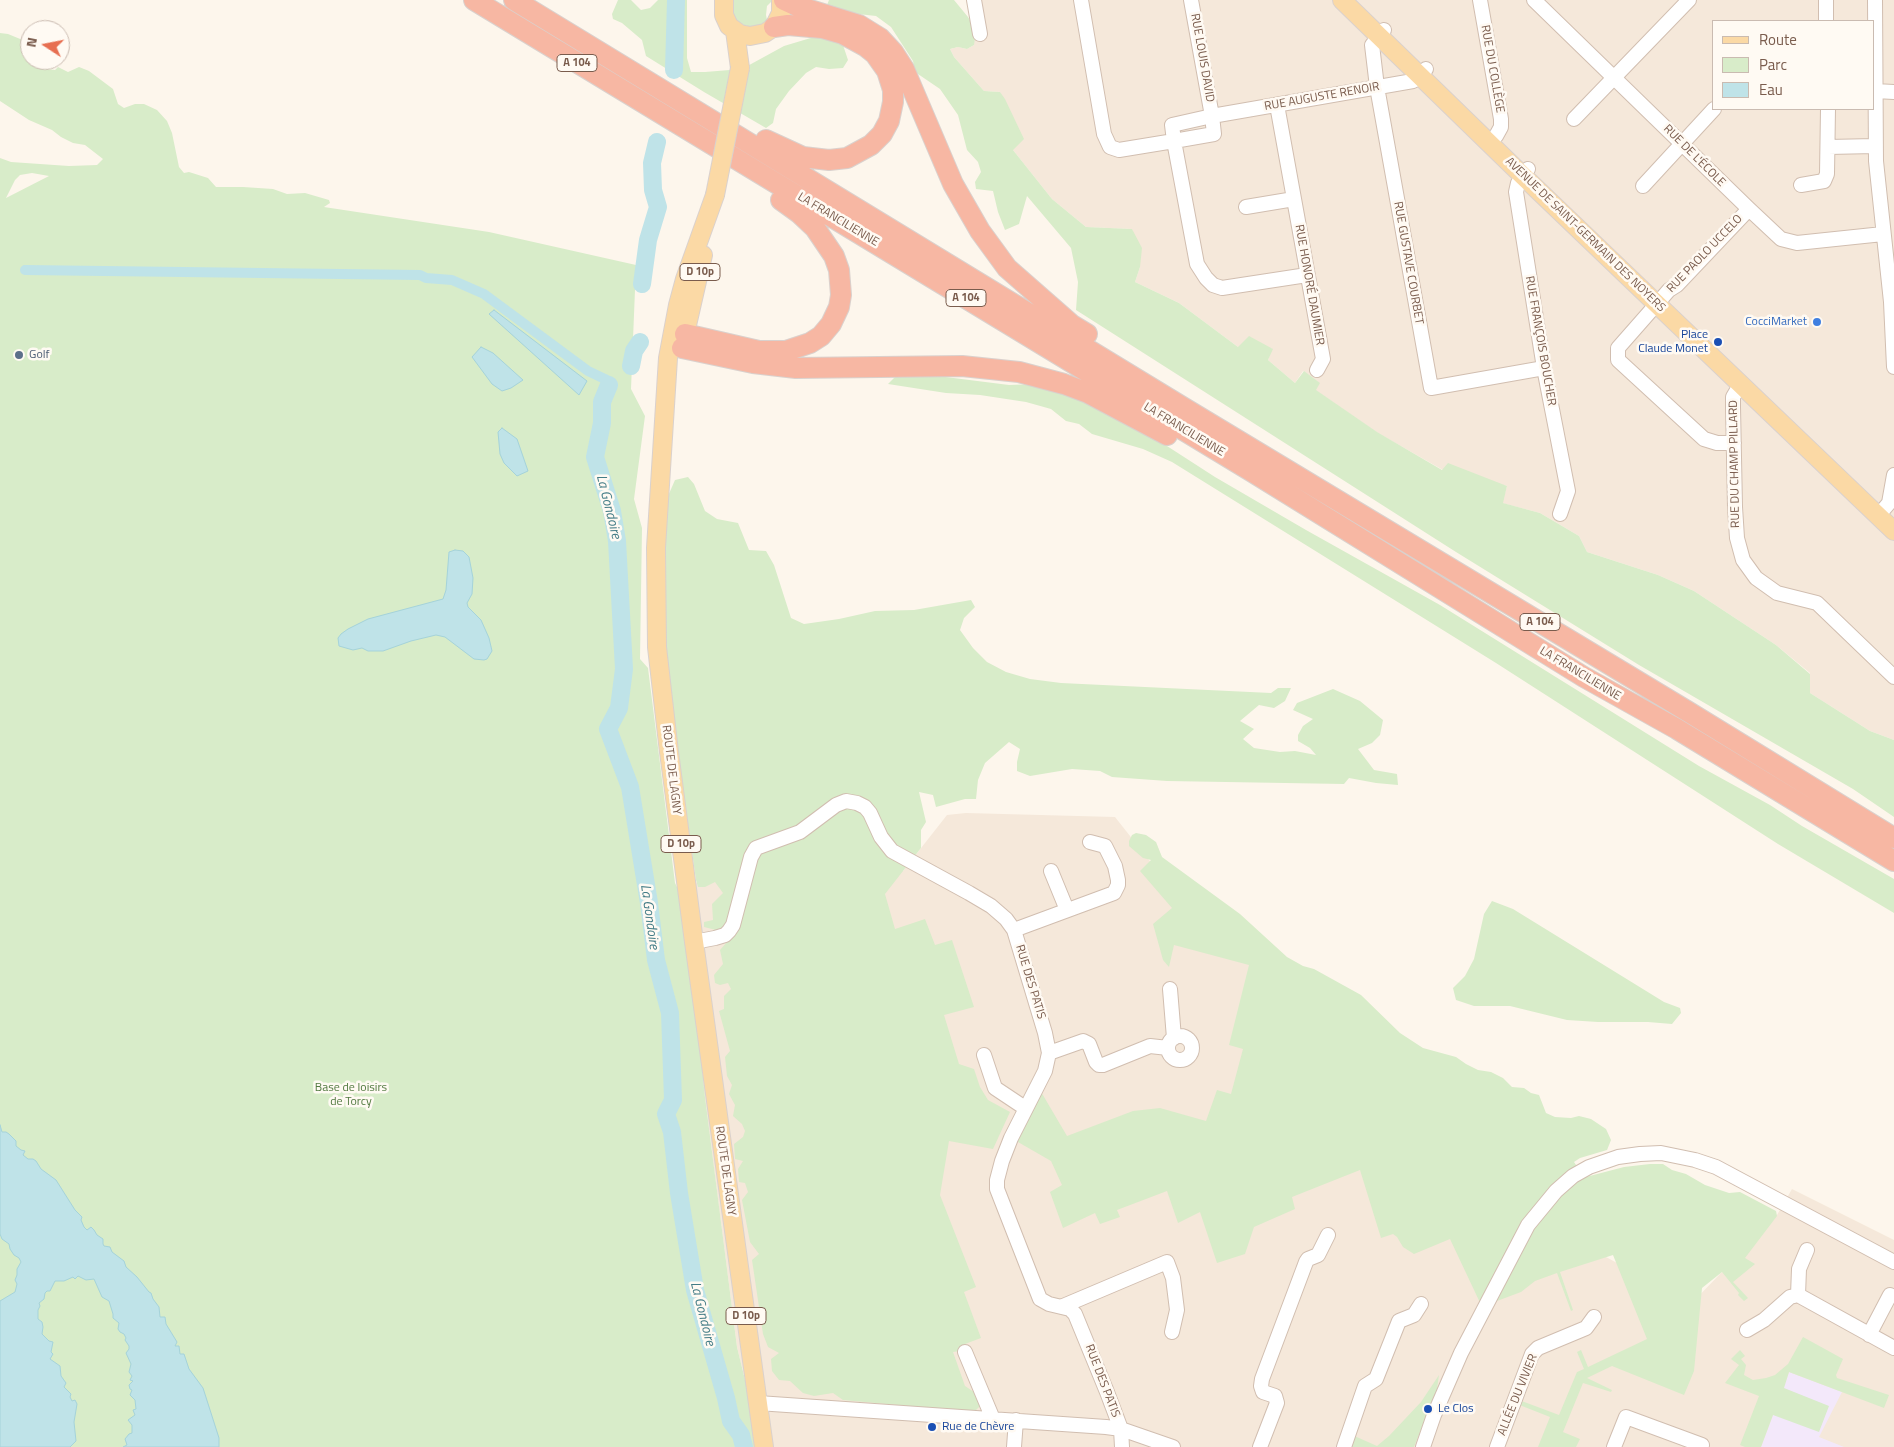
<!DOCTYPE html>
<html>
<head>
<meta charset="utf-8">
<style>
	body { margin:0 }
	#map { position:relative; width:1894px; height:1447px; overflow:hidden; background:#fdf6ec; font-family:"Titillium Web",sans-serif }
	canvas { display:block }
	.legend { position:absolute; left:1712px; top:20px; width:162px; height:90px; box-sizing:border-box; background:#fffaf3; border:1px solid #cabbb1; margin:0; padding:6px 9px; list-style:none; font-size:15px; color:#7a5c4d }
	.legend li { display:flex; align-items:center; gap:10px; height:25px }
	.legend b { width:25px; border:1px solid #cabbb1 }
	.north { position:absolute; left:20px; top:20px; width:50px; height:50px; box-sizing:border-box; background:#fffaf3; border:1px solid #cabbb1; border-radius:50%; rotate:281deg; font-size:14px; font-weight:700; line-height:20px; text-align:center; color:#7a5c4d }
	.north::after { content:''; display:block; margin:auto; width:18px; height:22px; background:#e76f51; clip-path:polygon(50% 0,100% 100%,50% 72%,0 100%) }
</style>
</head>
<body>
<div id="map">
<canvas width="1894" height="1447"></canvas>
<ul class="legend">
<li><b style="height:6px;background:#fbd9a5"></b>Route</li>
<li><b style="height:14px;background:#d8ecc9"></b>Parc</li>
<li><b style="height:14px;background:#bfe3e8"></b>Eau</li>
</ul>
<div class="north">N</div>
</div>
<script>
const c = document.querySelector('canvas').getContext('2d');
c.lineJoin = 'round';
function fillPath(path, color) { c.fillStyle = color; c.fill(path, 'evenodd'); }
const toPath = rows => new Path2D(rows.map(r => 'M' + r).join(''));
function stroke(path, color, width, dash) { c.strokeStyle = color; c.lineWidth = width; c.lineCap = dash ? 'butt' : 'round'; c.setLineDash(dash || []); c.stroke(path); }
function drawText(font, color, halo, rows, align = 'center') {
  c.font = font + ' "Titillium Web",sans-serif'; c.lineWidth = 5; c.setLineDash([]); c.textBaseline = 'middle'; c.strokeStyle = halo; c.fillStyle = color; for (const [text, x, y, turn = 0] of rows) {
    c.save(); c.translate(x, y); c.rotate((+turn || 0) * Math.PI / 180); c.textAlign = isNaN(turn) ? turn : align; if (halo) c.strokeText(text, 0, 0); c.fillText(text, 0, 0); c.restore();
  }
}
fillPath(toPath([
	[970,0,1894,0,1894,740,1870,731,1810,693,1810,673,1776,645,1694,591,1658,575,1587,552,1579,536,1540,513,1502,503,1507,486,1443,470,1376,432,1315,390,1319,383,1303,371,1295,383,1268,360,1272,348,1238,347,1179,303,1135,282,1140,267,1132,229,1086,227,1052,199,1013,150,1000,92,984,91,954,57,950,49,958,47,967,49,974,45],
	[1713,21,1873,21,1873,109,1713,109],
	[966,813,1115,817,1210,937,1268,950,1420,1154,1691,1304,1777,1215,1792,1189,1894,1240,1894,1447,756,1447,749,1396,737,1347,678,889,838,832,903,871,947,815]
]), '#f5e8da');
fillPath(toPath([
	[1789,1372,1842,1392,1819,1437,1844,1447,1761,1447]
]), '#f3e8fa');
fillPath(toPath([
	[618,0,631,0,641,10,650,8,658,0,687,0,687,58,691,72,705,72,742,69,784,46,814,37,829,0,954,0,968,17,976,31,974,45,967,49,958,47,950,49,954,57,984,91,1000,92,1005,99,1024,139,1013,150,1052,199,1086,227,1132,229,1142,248,1140,267,1135,282,1179,303,1238,347,1249,336,1273,349,1268,360,1295,383,1304,371,1320,383,1316,390,1377,432,1442,470,1448,463,1507,486,1503,503,1540,513,1579,536,1587,552,1658,575,1694,591,1776,645,1810,674,1810,693,1870,731,1894,740,1894,817,1853,789,1639,665,1456,552,1076,310,1078,282,1071,248,1027,196,1019,224,1005,230,998,212,993,191,976,189,975,182,981,172,978,162,967,150,958,115,940,89,915,72,913,61,891,27,876,16,858,14,843,45,848,60,843,68,829,69,816,67,806,73,789,91,776,109,773,123,766,128,704,92,646,56,642,40,622,23,613,19,612,14],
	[733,0,771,0,771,2,767,6,766,15,767,20,760,25,750,27,744,25,738,22,733,14],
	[0,33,8,34,30,43,30,60,43,60,47,69,55,70,58,67,68,72,79,67,89,71,113,89,118,104,124,108,135,104,144,104,157,110,167,121,172,133,179,167,184,173,189,172,208,178,216,187,243,187,273,189,287,194,305,193,329,200,330,203,324,207,489,232,636,265,631,389,645,416,634,499,642,528,640,659,648,668,675,883,678,889,698,1029,705,1097,737,1347,749,1396,756,1447,0,1447,0,158,11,162,69,166,97,165,103,159,85,145,73,143,61,137,52,130,29,120,0,101],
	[32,173,49,176,6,198,15,180,20,175],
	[906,372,1009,385,1037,384,1058,390,1136,426,1215,477,1306,530,1440,605,1699,766,1770,805,1802,826,1894,879,1894,913,1778,844,1496,663,1172,462,1143,449,1092,434,1079,424,1066,421,1051,409,1026,402,980,395,946,393,888,384,896,376],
	[688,477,694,484,705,511,717,519,738,523,749,550,766,551,774,565,791,618,804,624,839,619,875,611,914,610,971,600,975,607,964,618,960,630,973,648,987,662,1006,672,1030,679,1061,683,1271,693,1278,688,1291,688,1285,701,1274,708,1259,705,1240,721,1254,729,1243,739,1254,748,1280,752,1295,751,1316,755,1310,748,1298,741,1298,735,1303,726,1313,719,1293,710,1297,703,1333,689,1360,701,1383,720,1380,735,1372,743,1358,749,1374,770,1397,774,1398,785,1376,783,1349,778,1344,784,1167,781,1112,777,1100,771,1072,769,1030,776,1017,771,1017,762,1020,749,1009,742,985,763,978,780,976,799,965,799,936,807,933,795,919,792,926,822,921,830,921,848,885,894,895,929,925,919,935,945,952,940,974,1007,944,1015,959,1064,974,1069,980,1087,988,1100,1010,1112,993,1149,949,1141,940,1195,976,1287,964,1292,981,1338,965,1344,960,1351,953,1352,965,1386,974,1392,979,1399,980,1406,974,1412,843,1400,833,1393,814,1396,803,1393,790,1381,779,1380,772,1371,771,1359,779,1353,768,1347,763,1334,752,1260,759,1254,750,1242,742,1200,748,1192,745,1183,739,1182,738,1169,743,1161,735,1159,734,1144,743,1137,745,1131,742,1124,733,1116,735,1105,729,1094,732,1085,727,1076,725,1057,730,1051,719,1011,724,1009,724,996,731,989,728,983,720,985,715,983,714,975,723,964,720,950,727,942,725,927,716,930,704,927,704,922,713,920,712,904,723,893,715,882,705,887,698,887,696,880,678,754,666,646,663,553,668,496,675,480],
	[1136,833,1146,835,1156,842,1162,857,1240,914,1287,957,1303,966,1314,969,1361,995,1400,1033,1423,1048,1456,1057,1466,1064,1478,1070,1491,1072,1503,1078,1512,1087,1524,1088,1531,1093,1539,1095,1546,1113,1555,1117,1571,1118,1579,1116,1591,1119,1606,1129,1611,1140,1607,1150,1580,1158,1574,1162,1580,1171,1556,1191,1483,1309,1450,1239,1414,1254,1403,1247,1397,1237,1393,1234,1381,1238,1360,1170,1292,1197,1295,1209,1254,1227,1245,1254,1217,1263,1200,1212,1178,1223,1167,1191,1117,1210,1120,1217,1100,1224,1095,1213,1063,1228,1050,1192,1062,1185,1051,1161,1011,1138,1037,1085,1067,1136,1133,1111,1160,1108,1206,1121,1217,1090,1231,1094,1243,1049,1229,1045,1249,965,1174,945,1169,967,1163,960,1153,924,1172,908,1140,871,1151,860,1143,858,1129,846,1129,841,1132,835],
	[1492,901,1513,909,1664,1002,1680,1008,1681,1013,1672,1024,1648,1022,1598,1022,1567,1020,1510,1006,1474,1006,1456,1000,1453,988,1465,976,1474,959,1484,914],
	[1650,1164,1663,1164,1672,1170,1686,1174,1705,1185,1729,1193,1740,1192,1776,1211,1777,1216,1745,1258,1755,1264,1733,1282,1748,1298,1744,1301,1738,1295,1739,1293,1722,1272,1702,1288,1694,1371,1684,1395,1612,1366,1587,1378,1612,1390,1611,1392,1583,1383,1563,1432,1580,1439,1576,1447,1538,1447,1550,1417,1517,1404,1519,1400,1559,1415,1577,1372,1584,1369,1577,1352,1581,1350,1588,1367,1647,1339,1613,1255,1560,1272,1573,1310,1571,1311,1557,1273,1535,1281,1521,1292,1497,1301,1530,1233,1562,1194,1576,1182,1582,1178,1624,1167],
	[1803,1337,1843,1359,1836,1375,1837,1378,1889,1395,1884,1408,1789,1372,1784,1388,1829,1406,1819,1432,1773,1415,1761,1447,1745,1447,1740,1445,1759,1396,1725,1383,1739,1365,1731,1359,1740,1350,1745,1356,1741,1359,1746,1365,1744,1375,1753,1380,1766,1378,1775,1375,1788,1364],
	[1439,1375,1437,1389,1414,1447,1346,1447,1350,1434,1377,1446,1389,1436,1421,1402]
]), '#d8ecc9');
const water = toPath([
	[494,310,587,381,579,395,489,314,494,310],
	[481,347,493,353,523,380,511,388,502,391,492,384,472,357,481,347],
	[502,428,517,439,528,471,517,476,504,463,500,454,498,432,502,428],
	[455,550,463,551,469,557,473,578,472,594,467,603,468,607,481,620,489,638,492,651,487,659,484,660,474,659,445,637,436,635,411,641,383,651,368,651,362,648,353,650,339,646,338,638,341,634,348,629,368,619,443,599,446,590,449,552,455,550],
	[0,1125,2,1132,6,1132,9,1134,16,1141,16,1146,21,1150,25,1151,23,1155,28,1159,33,1159,36,1161,41,1169,56,1180,75,1210,82,1217,81,1220,84,1227,87,1230,91,1227,94,1230,97,1235,103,1239,103,1244,104,1246,110,1247,112,1252,124,1261,126,1267,137,1277,149,1292,151,1293,153,1299,159,1307,160,1317,165,1317,166,1324,177,1342,175,1346,179,1346,180,1354,184,1354,189,1369,203,1388,219,1438,219,1447,123,1447,127,1445,125,1439,129,1434,132,1433,132,1425,128,1420,135,1415,133,1410,136,1409,135,1400,130,1395,132,1390,130,1389,129,1385,133,1381,130,1380,132,1376,129,1372,131,1364,126,1353,129,1349,129,1346,125,1340,126,1338,124,1334,120,1332,118,1329,119,1323,113,1318,113,1314,109,1301,102,1297,94,1279,86,1280,78,1276,75,1279,73,1277,64,1281,55,1281,50,1291,47,1291,45,1293,44,1299,39,1303,40,1306,38,1310,38,1319,42,1322,43,1327,42,1334,49,1341,53,1342,51,1352,53,1354,50,1359,60,1366,61,1376,66,1383,64,1387,71,1394,70,1397,72,1401,75,1400,77,1404,74,1422,76,1441,70,1447,0,1447,0,1301,15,1292,17,1284,15,1280,17,1275,17,1269,21,1262,19,1258,14,1255,10,1249,9,1244,2,1239,0,1234,0,1125]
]);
fillPath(water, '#bfe3e8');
stroke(water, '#a5d3da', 1);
stroke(toPath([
	[25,270,420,275,426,278,452,280,484,294,588,371,607,380,609,385]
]), '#bfe3e8', 10);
stroke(toPath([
	[674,70,676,0],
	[642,284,648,240,658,207,653,190,652,163,657,142],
	[631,366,634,351,640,342],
	[609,385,602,402,602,423,595,457,612,511,617,541,624,669,619,708,608,729,630,787,649,903,656,960,670,1013,673,1100,666,1114,672,1132,679,1193,695,1290,726,1398,731,1421,741,1435,744,1447]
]), '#bfe3e8', 18);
const minor = toPath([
	[974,0,980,34],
	[1081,0,1104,134,1110,147,1119,150,1174,141,1197,264,1206,278,1213,285,1222,288,1307,275],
	[1191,0,1212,116,1214,134,1174,141,1172,125,1212,116,1413,81,1420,76,1426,69],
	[1480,0,1501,119,1501,127,1496,136],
	[1534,0,1749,209,1781,239,1797,243,1883,234],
	[1826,0,1826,21],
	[1875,0,1876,161,1891,302,1894,367],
	[1384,30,1372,45,1377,87,1431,388,1544,368],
	[1875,91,1894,92],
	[1277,105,1323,359,1317,370],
	[1574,119,1689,0],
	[1828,147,1875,146],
	[1528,169,1518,183,1516,192,1544,368,1568,491,1560,514],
	[1801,185,1824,181,1827,174,1828,109],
	[1643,186,1714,109],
	[1246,207,1294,199],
	[1740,385,1733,397,1733,407,1735,507,1737,538,1743,560,1756,578,1777,593,1817,603,1894,677],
	[1734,443,1717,443,1704,439,1618,360,1618,348,1669,290,1677,285,1749,209],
	[1878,516,1889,503,1894,475],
	[1051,871,1067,910],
	[1014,930,1114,893,1118,885,1118,880,1115,866,1105,846,1090,842],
	[694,942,715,938,725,935,729,931,733,925,751,857,756,848,800,832,836,805,846,801,857,803,865,807,870,813,881,837,892,851,969,893,991,906,1006,919,1014,930,1045,1033,1049,1053,1045,1071,1011,1138,1002,1161,997,1180,997,1189,1040,1299,1049,1304,1070,1309,1075,1314,1107,1392,1121,1429,1122,1447],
	[1170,989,1174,1038],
	'1168 1048a12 12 0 1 1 24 0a12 12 0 1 1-24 0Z',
	[1049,1053,1083,1041,1089,1044,1096,1062,1099,1065,1103,1065,1150,1046,1168,1048],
	[984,1055,995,1088,1025,1108],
	[1798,1295,1799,1269,1807,1250],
	[1063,1306,1167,1262,1173,1278,1177,1310,1172,1332],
	[1747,1330,1764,1320,1790,1297,1798,1295,1894,1348],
	[1869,1335,1890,1295],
	[965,1352,993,1419],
	[758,1403,1106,1427,1121,1429,1173,1447],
	[1014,1447,1016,1420],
	[1260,1447,1277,1403,1275,1396,1263,1392,1261,1386,1262,1379,1306,1262,1308,1259,1318,1255,1328,1235],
	[1344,1447,1365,1386,1376,1379,1399,1321,1414,1315,1421,1304],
	[1423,1447,1434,1415,1461,1353,1528,1225,1556,1191,1573,1176,1589,1167,1618,1157,1640,1154,1661,1153,1695,1160,1716,1167,1894,1262],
	[1497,1447,1532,1354,1538,1348,1586,1328,1594,1317],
	[1614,1447,1626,1417,1702,1445]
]);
const major = toPath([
	[724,0,724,15,729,26,740,34,750,36,765,33,774,27,781,13,781,0],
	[1342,0,1523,176,1894,531],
	[735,31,740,68],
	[715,195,685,279,678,305,668,358,656,548,657,647,669,752,694,942,764,1447],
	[682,347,703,255]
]);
const highway = toPath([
	[474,0,1251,471,1584,677,1677,729,1894,861],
	[514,0,1184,408,1687,711,1894,838],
	[784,0,797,6,859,25,880,38,893,52,904,69,953,184,980,231,1007,268,1072,325,1087,334],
	[766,140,803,157,829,160,847,158,871,145,882,134,889,121,893,102,893,90,887,71,875,54,865,46,843,34,822,28,788,25,774,27],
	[685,334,759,351,786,351,810,343,821,336,831,324,839,307,841,295,839,270,834,256,815,228,799,213,781,200],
	[682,348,753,363,796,368,962,366,1019,372,1064,384,1088,393,1167,435]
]);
stroke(minor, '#d1beb0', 16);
stroke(major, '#dad1cd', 20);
stroke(highway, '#dad1cd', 22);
stroke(minor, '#fff', 14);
stroke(major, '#fbd9a5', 18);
stroke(highway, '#f7b7a3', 20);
const majorBridge = toPath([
	[715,195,740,68]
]);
stroke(majorBridge, '#dad1cd', 20, []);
stroke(majorBridge, '#fbd9a5', 18);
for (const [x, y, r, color] of [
	[1817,322,5,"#3f7fe0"],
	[1718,342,5,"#1a4fb4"],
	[19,355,5,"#5c6f8a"],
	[1428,1409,5,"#1a4fb4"],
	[932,1427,5,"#1a4fb4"]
]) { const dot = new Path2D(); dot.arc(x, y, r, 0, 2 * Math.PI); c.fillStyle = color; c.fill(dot); stroke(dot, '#fffaf3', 2); }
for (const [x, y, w] of [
	[577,63,40],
	[700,272,40],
	[966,298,40],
	[1540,622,40],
	[681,844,40],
	[746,1316,40]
]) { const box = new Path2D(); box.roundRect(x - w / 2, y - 8.5, w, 17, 4); c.fillStyle = '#fffaf3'; c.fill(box); stroke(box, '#7a5c4d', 1); }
drawText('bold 11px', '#7a5c4d', null, [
	["A 104",577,63],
	["D 10p",700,272],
	["A 104",966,298],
	["A 104",1540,622],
	["D 10p",681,844],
	["D 10p",746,1316]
]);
drawText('12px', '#7a5c4d', '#fffaf3', [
	["RUE LOUIS DAVID",1202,58,80],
	["RUE DU COLLÈGE",1492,69,80],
	["RUE AUGUSTE RENOIR",1322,97,-10],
	["RUE DE L'ÉCOLE",1694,156,45],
	["LA FRANCILIENNE",838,220,31],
	["AVENUE DE SAINT-GERMAIN DES NOYERS",1585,235,44],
	["RUE PAOLO UCCELO",1705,254,-46],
	["RUE GUSTAVE COURBET",1408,263,80],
	["RUE HONORÉ DAUMIER",1309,285,80],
	["RUE FRANÇOIS BOUCHER",1540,341,80],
	["LA FRANCILIENNE",1184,430,31],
	["RUE DU CHAMP PILLARD",1735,464,-91],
	["LA FRANCILIENNE",1580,674,31],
	["ROUTE DE LAGNY",671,770,83],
	["RUE DES PATIS",1030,982,73],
	["ROUTE DE LAGNY",725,1171,82],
	["RUE DES PATIS",1102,1381,69],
	["ALLÉE DU VIVIER",1518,1395,-68]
]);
drawText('12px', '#366cbe', '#fffaf3', [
	["CocciMarket",1807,322]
], 'right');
drawText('12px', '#164399', '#fffaf3', [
	["Place",1708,335,"right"],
	["Claude Monet",1708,349,"right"],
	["Le Clos",1438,1409],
	["Rue de Chèvre",942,1427]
], 'left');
drawText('12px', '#4e5e75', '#fffaf3', [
	["Golf",29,355]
], 'left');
drawText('12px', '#537a41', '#fffaf3', [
	["Base de loisirs",351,1088],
	["de Torcy",351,1102]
]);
drawText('italic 14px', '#437c86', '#fffaf3', [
	["La Gondoire",608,507,76],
	["La Gondoire",649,917,82],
	["La Gondoire",702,1314,76]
]);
</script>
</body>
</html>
